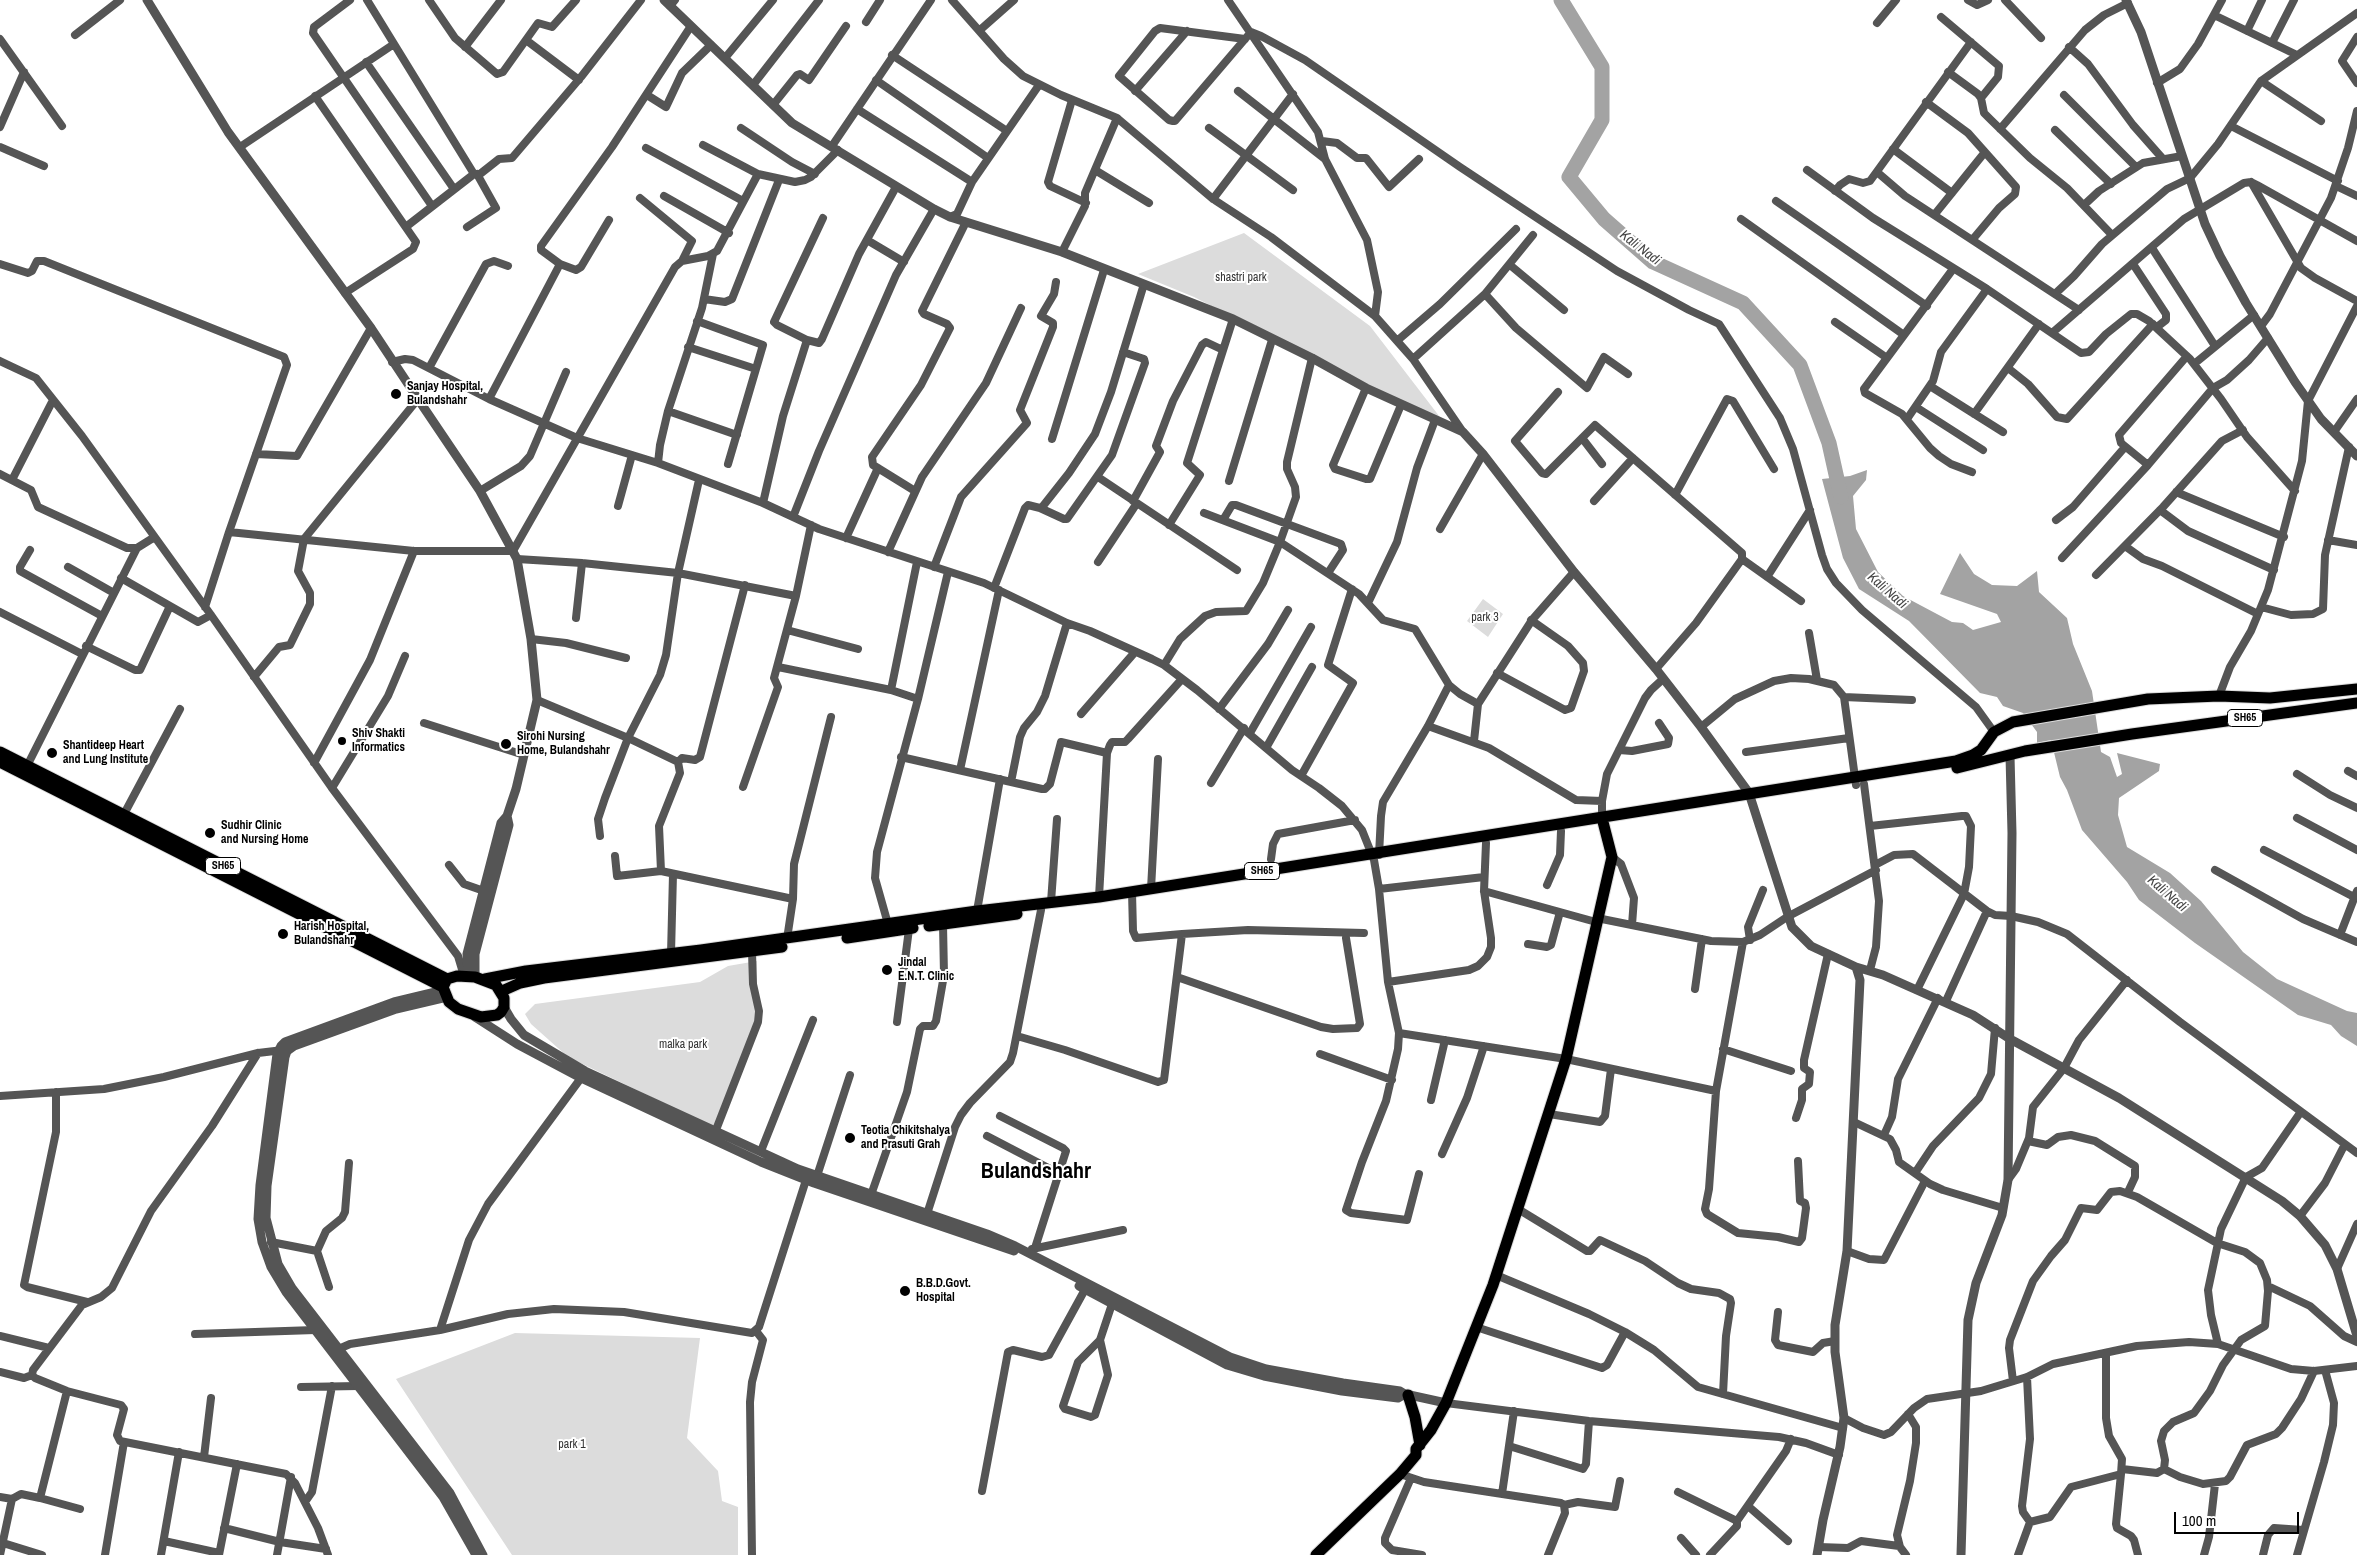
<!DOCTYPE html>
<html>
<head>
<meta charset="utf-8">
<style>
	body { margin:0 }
	#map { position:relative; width:2357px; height:1555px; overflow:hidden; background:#fff; font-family:"Archivo Narrow",sans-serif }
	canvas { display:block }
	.scale { position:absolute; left:2174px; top:1512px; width:125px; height:22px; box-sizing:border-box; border:2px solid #000; border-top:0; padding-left:6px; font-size:15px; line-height:18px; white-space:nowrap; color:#000; -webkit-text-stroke:4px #fff; paint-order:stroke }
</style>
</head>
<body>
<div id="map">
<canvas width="2357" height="1555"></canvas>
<div class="scale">100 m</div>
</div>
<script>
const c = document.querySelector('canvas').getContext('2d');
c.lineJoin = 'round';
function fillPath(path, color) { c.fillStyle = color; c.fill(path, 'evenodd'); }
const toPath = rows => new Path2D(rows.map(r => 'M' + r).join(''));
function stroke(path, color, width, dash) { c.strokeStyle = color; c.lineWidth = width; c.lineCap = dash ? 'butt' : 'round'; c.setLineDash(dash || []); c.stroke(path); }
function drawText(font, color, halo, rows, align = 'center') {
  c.font = font + ' "Archivo Narrow",sans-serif'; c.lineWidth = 4; c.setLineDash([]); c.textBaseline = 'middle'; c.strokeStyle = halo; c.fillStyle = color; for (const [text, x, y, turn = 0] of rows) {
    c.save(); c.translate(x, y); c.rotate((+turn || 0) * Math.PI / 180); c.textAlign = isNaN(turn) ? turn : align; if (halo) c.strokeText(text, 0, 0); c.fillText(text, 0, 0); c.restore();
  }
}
fillPath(toPath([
	[1244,233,1370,326,1446,425,1194,297,1138,274],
	[1483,599,1503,614,1488,637,1467,621],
	[757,961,754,1031,728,1096,720,1130,568,1057,531,1024,525,1014,535,1004,700,982,728,966],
	[515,1333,700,1338,687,1438,718,1471,722,1501,738,1507,738,1555,512,1555,396,1379]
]), '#dcdcdc');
fillPath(toPath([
	[1867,470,1866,480,1853,496,1856,529,1878,572,1903,596,1952,622,1963,623,1973,630,2001,622,1997,614,1940,594,1960,553,1974,574,1992,585,2017,586,2037,571,2039,592,2067,618,2073,644,2092,691,2101,752,2110,757,2117,777,2122,774,2117,753,2160,764,2159,771,2119,798,2118,815,2127,847,2170,873,2201,901,2243,952,2277,979,2347,1011,2357,1013,2357,1046,2341,1036,2331,1025,2298,1015,2195,943,2139,900,2127,882,2082,830,2067,790,2060,777,2051,740,2037,743,2037,732,2023,713,2003,706,1997,697,1980,693,1909,621,1859,589,1843,558,1822,479,1850,476]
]), '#a3a3a3');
stroke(toPath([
	[1561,0,1602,67,1602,120,1569,177,1604,219,1653,262,1743,303,1800,365,1829,443,1841,497]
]), '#a3a3a3', 15);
const primary = toPath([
	[0,752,447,979],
	[0,762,443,987],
	[1957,768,2025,751,2132,734,2357,703],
	[929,926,1017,914],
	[847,938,913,928],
	[457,976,475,977,496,985,504,998,504,1007,501,1012,497,1015,481,1017,458,1009,449,1002,443,987,447,979,457,976],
	[485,979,526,971,701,950,977,911,1099,897,1956,761,1973,755,1981,750,1994,732,2013,722,2148,699,2219,696,2270,698,2357,689],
	[502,991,520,983,544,978,782,947],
	[1408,1395,1415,1417,1420,1445],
	[1316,1555,1400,1474,1416,1455,1416,1449,1431,1430,1446,1403,1493,1285,1566,1059,1612,857,1602,818]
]);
stroke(primary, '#dbdbdb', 13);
stroke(toPath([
	[350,0,314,27,313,33,432,206],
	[367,0,474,174],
	[429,0,455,38,497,74,503,72,538,23,552,27,576,0],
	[952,0,1004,59,1023,76,1061,95,1117,118,1213,199,1271,237,1375,316,1413,359,1463,432],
	[1228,0,1318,132,1325,159,1367,240,1378,292,1375,316],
	[1968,0,1977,5,1988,0],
	[2005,0,2041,38],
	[670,6,675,0],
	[2214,15,2297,55],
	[1941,17,1999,66,1998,77,1981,98],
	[866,22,880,0],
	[1877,23,1896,0],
	[980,30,1014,0],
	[2247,31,2262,0],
	[75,35,120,0],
	[2357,37,2342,61,2357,83],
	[0,39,62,126],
	[1245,39,1160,28,1155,31,1119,76,1169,120,1173,121,1175,121,1251,32,1261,36,1305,60,1460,167,1617,271,1689,310,1719,324,1780,418,1793,449,1822,555,1827,569,1836,583,1862,610,1976,707,1994,732],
	[526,40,579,80],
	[2272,43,2294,0],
	[465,47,501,0],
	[2069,47,2088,64,2133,125,2163,159],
	[892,55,1007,131],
	[725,58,773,0],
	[366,62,454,189],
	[1948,72,1978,94,1981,98,1984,113,1991,120,2030,158,2067,188,2112,235],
	[876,80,988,158],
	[2261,81,2321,121],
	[2157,83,2180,69,2198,44,2222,0],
	[753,85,819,0],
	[1135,91,1187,31],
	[1238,91,1325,159],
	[647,95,666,107,682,73,711,45],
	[2064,95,2136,167],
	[315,96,416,242,413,249,345,293],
	[1072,100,1048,182,1050,186,1086,203],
	[1926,102,1968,133,2016,187,2015,194,1999,208,1973,239],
	[773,105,797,75,800,74,809,80,846,26],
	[857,109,972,182],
	[2231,126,2338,181],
	[0,127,24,72],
	[741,128,792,162,815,174],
	[1209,128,1293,190],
	[2000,129,2085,30,2104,15,2128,3],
	[2055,130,2111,184],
	[1322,141,1337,143,1357,158,1366,158,1389,187,1419,159],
	[703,145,758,174],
	[832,146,931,0],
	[0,147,44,166],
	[240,147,394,44],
	[646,148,743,201],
	[1893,149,1952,193],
	[1095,170,1149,203],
	[1807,170,1873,218,1987,289,2081,353,2089,352,2106,334,2131,314,2137,314,2149,321,2190,359,2221,399,2247,437,2295,491],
	[1877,172,1905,196,2079,310],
	[2251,182,2301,268,2315,278,2357,301],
	[2336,186,2357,196],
	[1835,191,1840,185,1849,179,1863,183,1870,181,1971,42],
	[664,196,729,233],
	[640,198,692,241,682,261],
	[1213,199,1293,94],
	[1776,201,1927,306],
	[2084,205,2099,191,2143,163,2182,156],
	[1935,214,1985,152],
	[950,217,957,214,972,182,1039,85],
	[1741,219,1904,335],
	[609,220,581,267,576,270,560,264,541,250,541,246,612,147,691,26],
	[407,226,474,174,480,174,499,159,512,158,581,77,641,0],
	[467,227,496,208,477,174],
	[867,240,904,262],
	[2152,248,2215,346],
	[1062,252,1085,206,1085,193,1117,118],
	[0,264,28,273,32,271,37,261,44,261,284,357,287,365,229,532],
	[2133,264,2166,314,2166,320,2157,327],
	[1510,265,1564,310],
	[1953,269,1864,389,1865,393,1902,414,1930,448,1939,456,1951,464,1972,472],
	[2056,293,2074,276,2102,244,2167,189,2190,178,2218,144,2261,81,2357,13],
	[1485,294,1516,328,1587,388,1604,357,1628,374],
	[704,299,725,302,732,299,779,180],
	[697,321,763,345,728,464],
	[1835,322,1887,358],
	[2261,326,2270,314,2331,198,2348,148,2357,111],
	[2052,333,2184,219,2244,183,2251,182,2257,185,2357,241],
	[807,340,819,343,822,339,859,254,896,187],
	[1398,340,1440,304,1516,229],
	[688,347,756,369],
	[1413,359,1485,294,1533,235],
	[0,361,36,378,82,436,211,615,332,788,458,956,464,976],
	[392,362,405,359,413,360,489,399,577,438,658,463,763,503,819,529,984,583,1067,623,1090,631,1152,659,1164,665,1197,690,1292,770,1319,788,1342,806,1362,830,1374,860,1379,889,1388,982,1399,1033,1398,1049,1386,1101,1362,1162,1346,1210,1351,1213,1407,1220,1419,1174],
	[2194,364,2254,315],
	[429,368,486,264,494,261,508,266],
	[2008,368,2028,384,2057,417,2067,419,2153,324],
	[1930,386,2003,432],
	[1366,388,1333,465,1335,469,1366,479,1370,479,1401,405],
	[1558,392,1515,441,1542,473,1546,474,1595,425,1742,553,1742,559,1696,623,1656,669],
	[489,399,560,264],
	[1916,407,1983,450],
	[668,411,737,435],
	[1974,414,2039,324],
	[1907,419,1933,381,1941,352,1987,289],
	[2334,432,2357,399],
	[1582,438,1602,464],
	[1052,439,1104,270],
	[256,454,297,456,371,328],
	[658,463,660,445,668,411,702,308,713,254],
	[2148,465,2121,443,2119,435,2187,356],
	[0,474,31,490,38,507,127,548,137,548,153,538],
	[1098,477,1237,570],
	[12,480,53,400],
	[1229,481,1272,340],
	[480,491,521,466,530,456,566,372],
	[915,491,873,465,872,457,921,385,950,328,947,324,924,314,922,311,966,222],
	[2176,492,2284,537],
	[1675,495,1727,399,1733,401,1774,469],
	[1133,501,1160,452,1156,446,1173,401,1202,345,1206,342,1223,350],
	[1594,501,1633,458],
	[763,503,783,416,807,340,777,325,774,322,823,218],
	[618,506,632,455],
	[1040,508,1064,519,1067,519,1112,455,1145,363,1144,359,1123,352],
	[2160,510,2188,531,2274,570],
	[1204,513,1280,542,1296,497,1295,487,1287,469,1287,462,1312,358],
	[793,517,819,451,896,275,934,209],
	[1223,520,1232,505,1236,505,1341,544,1343,550,1328,573],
	[2056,520,2073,507,2125,447],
	[1169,525,1200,475,1187,463,1233,319],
	[1440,529,1483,454],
	[846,538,878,468],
	[2328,540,2357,545],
	[2125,546,2143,559,2162,566,2258,614],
	[30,550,20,567,20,571,102,616],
	[888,552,922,477,986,383,1021,308],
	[2062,558,2148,465,2213,388,2227,380,2249,360,2268,338],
	[517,559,582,563,678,573,796,596],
	[1742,559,1801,601],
	[1098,562,1137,503],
	[68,567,114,593],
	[934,567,961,497,1027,423,1020,410,1053,327,1053,323,1041,316,1054,294,1056,282],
	[2096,575,2163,507,2222,441,2243,430],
	[1767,577,1810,510],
	[121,578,198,622,211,615],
	[994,588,1025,508,1028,505,1040,508,1043,506,1069,473,1095,434,1111,392,1144,284],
	[1368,603,1397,542,1417,468,1435,420],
	[205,607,229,532,414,551,513,551,675,267,682,261,708,256,717,251,758,174,795,182,805,180,811,177,838,150],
	[2261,607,2291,615,2313,614,2323,609,2325,555,2349,447],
	[0,612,82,654],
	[576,618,582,563],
	[787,630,858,649],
	[1809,633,1817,680],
	[531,639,566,643,626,658],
	[86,646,135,670,140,670,170,606],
	[1164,665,1180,639,1205,616,1216,612,1246,611,1263,583,1280,542,1359,594,1383,620,1415,629,1449,685,1460,694,1478,704,1474,741],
	[778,667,891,690,918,699],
	[1497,673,1565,710,1571,708,1584,671,1583,663,1568,646,1531,620],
	[254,677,279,647,290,645,310,604,310,593,298,571,304,539,418,399],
	[891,690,917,562],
	[2219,696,2230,667,2251,631,2268,590,2302,461,2308,401,2357,306],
	[1844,697,1912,700],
	[537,700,628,738,678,762,680,773,659,826,661,871,793,899],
	[1478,704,1532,620,1574,572],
	[1219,709,1268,644,1288,610],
	[1081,714,1135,652],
	[424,723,524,755],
	[1428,726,1489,748,1576,800,1602,801],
	[1701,727,1735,699,1774,681,1791,678,1809,679,1834,685,1844,697,1856,785],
	[1250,733,1311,627],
	[1266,748,1312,667],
	[1619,750,1632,751,1668,744,1669,738,1659,723],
	[1746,752,1849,738],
	[901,757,1042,789,1045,789,1050,784,1061,742,1107,753],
	[678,762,682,758,695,760,700,757,745,585],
	[314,763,370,660,414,551],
	[25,770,137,548],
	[960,770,999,590],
	[2348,771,2357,776],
	[2297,774,2330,795,2357,808],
	[1301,776,1353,683,1328,665,1352,589],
	[1011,782,1020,737,1024,728,1037,712,1045,696,1067,623],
	[1211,783,1244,728],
	[1864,784,1879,901,1876,947,1870,970],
	[743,787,778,687,774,678,796,596,811,525],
	[332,788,388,696,405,656],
	[123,816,180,709],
	[1602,818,1602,801,1607,774,1645,698,1651,690,1663,679],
	[2297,818,2357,850],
	[1870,826,1962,816,1966,816,1971,826,1969,867,1964,894,1917,990],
	[600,836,598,819,605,798,628,738,660,675,666,655,678,573,699,480],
	[2264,850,2354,897],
	[1379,855,1381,816,1383,802,1428,726,1449,685],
	[615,856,617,876,661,871],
	[1612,857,1621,864,1634,898,1632,925],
	[1271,859,1273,844,1278,834,1355,820],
	[449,865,464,884,484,891],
	[1875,865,1894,855,1913,854,1987,911,1995,915,2011,916,2038,922,2067,934,2180,1022,2357,1153],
	[2215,870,2303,919,2357,942],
	[1547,885,1560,855,1561,831],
	[1151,889,1158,759],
	[1379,889,1484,877],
	[1484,891,1596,922],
	[1099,897,1107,753,1110,745,1112,742,1125,742,1128,739,1182,679],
	[1051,902,1057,819],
	[977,911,1000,779],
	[1597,918,1711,941,1743,942,1760,935,1787,917,1876,870],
	[888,924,875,878,877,852,918,699,948,572],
	[1182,934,1248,930,1364,933],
	[2340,935,2357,891],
	[787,939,793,899,794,864,831,717],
	[1750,940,1748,927,1763,890],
	[1528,944,1547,947,1551,945,1560,912],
	[671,954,673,874],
	[1177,977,1321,1027,1333,1029,1357,1028,1360,1024,1346,938],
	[1388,982,1469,970,1478,966,1487,957,1491,947,1491,938,1484,891,1486,843],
	[1695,989,1702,939],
	[1946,1001,1987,911],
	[897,1022,909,929],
	[1399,1033,1566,1059,1716,1091,1743,942],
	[1017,1036,1065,1050,1158,1082,1164,1080,1182,934,1136,938,1133,931,1132,892],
	[1723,1049,1791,1071],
	[1320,1054,1392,1080],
	[1716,1091,1709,1189,1705,1209,1707,1214,1738,1233,1778,1237,1799,1242,1802,1238,1806,1208,1805,1203,1800,1201,1798,1161],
	[56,1092,56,1132,24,1285,27,1287,87,1302],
	[0,1096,104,1089,164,1077,258,1053,283,1050],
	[1431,1100,1445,1040],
	[1549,1114,1600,1122,1605,1116,1611,1069],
	[1000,1116,1063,1148,1066,1151,1035,1248],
	[1796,1118,1802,1100,1802,1089,1809,1084,1810,1072,1804,1068,1804,1060,1828,954],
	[1854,1122,1890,1139,1896,1150,1899,1162,1930,1184,1943,1190,2003,1208],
	[714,1135,758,1022,759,1011,753,984,752,952],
	[1884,1135,1892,1117,1898,1079,1938,998],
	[987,1136,1058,1173],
	[2028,1141,2047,1145,2058,1137,2071,1135,2095,1141,2135,1166,2135,1177,2128,1192],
	[761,1151,813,1020],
	[1442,1154,1467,1098,1484,1046],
	[1915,1173,1933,1146,1979,1098,1991,1074,1995,1028],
	[817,1176,850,1075],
	[2008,1180,2016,1169,2029,1138,2033,1107,2064,1068,2079,1040,2127,980],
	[871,1195,907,1092,920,1029,923,1026,933,1026,936,1021,944,975,943,924],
	[1518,1209,1587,1251,1590,1251,1600,1240,1645,1261,1678,1283,1691,1289,1719,1293,1730,1299,1731,1303,1726,1336,1723,1394],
	[927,1214,955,1127,961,1115,970,1103,1010,1062,1013,1053,1041,910],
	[2300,1216,2325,1183,2345,1144],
	[271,1242,317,1251,326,1231,342,1218,345,1212,349,1163],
	[1032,1249,1123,1230],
	[317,1251,329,1287],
	[1847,1251,1869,1259,1884,1260,1925,1181],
	[2337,1269,2357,1224],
	[1496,1275,1589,1314,1625,1332,1654,1350,1698,1387,1843,1428],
	[2268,1286,2310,1306,2344,1336,2357,1342],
	[1778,1312,1775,1340,1778,1345,1813,1352,1823,1343,1835,1341],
	[1476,1327,1602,1368,1607,1365,1625,1332],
	[440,1330,469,1240,488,1204,581,1078],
	[195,1334,315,1330],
	[0,1336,49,1348],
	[1100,1340,1108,1375,1095,1415,1091,1417,1065,1409,1063,1406,1078,1362,1100,1340,1112,1304],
	[2218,1344,2211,1315,2208,1290,2221,1229,2246,1177,2262,1168,2300,1113],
	[334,1351,350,1344,440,1330,508,1314,554,1309,624,1312,752,1333,759,1327,806,1180],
	[0,1372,24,1378,32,1375],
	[2027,1377,2030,1439,2022,1506,2023,1512,2030,1522],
	[2013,1381,2009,1348,2010,1340,2033,1281,2051,1256,2065,1240,2081,1208,2097,1210,2111,1192,2120,1191,2137,1197,2217,1243,2245,1252,2260,1263,2267,1280,2268,1291,2265,1326,2241,1340,2223,1365,2210,1391,2194,1413,2173,1422,2164,1431,2161,1441,2165,1460,2164,1469,2157,1473,2122,1469],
	[301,1387,358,1386],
	[67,1391,35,1378,32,1375,33,1370,82,1305,101,1297,112,1288,151,1211,212,1126,258,1053],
	[1446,1403,1589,1421,1779,1437,1806,1443,1839,1455],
	[1844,1418,1863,1428,1884,1435,1891,1432,1914,1408,1927,1399,1981,1391,2027,1377,2053,1364,2137,1346,2189,1342,2218,1344,2291,1369,2314,1371,2357,1366],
	[1509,1446,1583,1469,1586,1464,1589,1421],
	[204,1457,211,1398],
	[2164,1469,2180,1477,2203,1484,2226,1481,2230,1477,2247,1445,2276,1434,2282,1428,2301,1399,2314,1371],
	[1400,1474,1424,1482,1561,1503,1564,1505,1565,1513,1548,1555],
	[2121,1474,2116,1524,2117,1528,2131,1536,2134,1540,2138,1555],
	[1411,1478,1385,1538,1385,1543,1392,1550,1422,1555],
	[982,1491,1008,1352,1013,1350,1042,1357,1049,1355,1088,1284],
	[1678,1492,1737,1521,1786,1451,1791,1439],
	[1502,1494,1514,1411],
	[0,1497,12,1499],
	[40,1498,80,1509],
	[305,1502,312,1492,332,1386],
	[1564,1505,1578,1502,1615,1507,1620,1481],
	[1748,1506,1788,1541],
	[224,1528,280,1542,326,1549],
	[1681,1538,1696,1555],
	[164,1541,219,1553],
	[0,1542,42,1555],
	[1819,1547,1848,1548,1861,1541,1899,1546],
	[0,1555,12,1499,21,1494,40,1498,67,1391,121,1405,124,1409,117,1435,120,1441,286,1474,295,1483,318,1528,328,1555],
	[105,1555,124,1442],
	[161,1555,179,1452],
	[219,1555,237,1464],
	[277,1555,291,1477],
	[752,1555,750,1402,752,1382,763,1340,756,1331],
	[1710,1555,1737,1526,1737,1521],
	[1906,1555,1900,1547,1897,1535,1910,1481,1916,1443,1916,1427,1908,1414],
	[2018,1555,2030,1522,2050,1517,2071,1487,2121,1474,2122,1459,2109,1436,2106,1418,2106,1353],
	[2204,1555,2209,1537,2215,1484],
	[2263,1555,2268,1535,2274,1528,2303,1530],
	[2297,1555,2324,1462,2333,1425,2334,1403,2325,1370]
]), '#555', 8);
stroke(toPath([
	[147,0,228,132,371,328,418,399,480,491,517,559,531,639,537,700,516,789,507,816,501,823,467,954,468,976],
	[664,0,792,123,934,209,950,217,1062,252,1233,319,1312,358,1366,388,1463,432,1483,454,1574,572,1656,669,1701,727,1749,793,1792,927,1811,946,1856,967,1860,980,1847,1251,1835,1325,1835,1352,1844,1418,1840,1447,1823,1520,1817,1555],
	[2126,0,2141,32,2205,224,2220,256,2246,303,2295,382,2321,419,2357,456],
	[1856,967,1883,975,1973,1015,2010,1039,2119,1098,2282,1201,2300,1216,2325,1245,2337,1269,2357,1336],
	[475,977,475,954,509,825,507,816],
	[444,990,394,1002,285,1042,281,1046,277,1054,260,1185,258,1219,262,1242,271,1267,286,1292,443,1497,476,1555],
	[447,997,396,1009,294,1046,287,1051,285,1057,267,1186,266,1218,278,1264,292,1288,450,1493,483,1555],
	[504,1007,511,1019,524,1035,585,1071,798,1169,987,1234,1015,1246,1230,1357,1266,1369,1343,1383,1400,1391,1405,1394,1446,1403],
	[475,1017,517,1044,581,1078,761,1162,814,1183,1014,1251],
	[1079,1286,1227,1365,1264,1376,1342,1391,1398,1398,1405,1394],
	[1961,1555,1968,1320,1976,1283,2002,1215,2008,1180,2012,833,2010,756]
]), '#555', 9);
stroke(primary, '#000', 11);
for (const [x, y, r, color] of [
	[396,394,6,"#000"],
	[342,741,5,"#000"],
	[506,744,6,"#000"],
	[52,753,6,"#000"],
	[210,833,6,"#000"],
	[283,934,6,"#000"],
	[887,970,6,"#000"],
	[850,1138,6,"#000"],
	[905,1291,6,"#000"]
]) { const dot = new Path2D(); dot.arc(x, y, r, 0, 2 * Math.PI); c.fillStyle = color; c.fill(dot); stroke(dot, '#fff', 2); }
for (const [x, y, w] of [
	[2245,718,35],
	[223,866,35],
	[1262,871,35]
]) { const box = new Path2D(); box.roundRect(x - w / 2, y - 8.5, w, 17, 4); c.fillStyle = '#fff'; c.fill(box); stroke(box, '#000', 1); }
drawText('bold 11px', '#000', null, [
	["SH65",2245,718],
	["SH65",223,866],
	["SH65",1262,871]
]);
drawText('12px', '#333', '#fff', [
	["shastri park",1241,278],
	["park 3",1485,618],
	["malka park",683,1045],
	["park 1",572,1445]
]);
drawText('bold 12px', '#000', '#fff', [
	["Sanjay Hospital,",407,387],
	["Bulandshahr",407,401],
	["Shiv Shakti",352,734],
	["Informatics",352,748],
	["Sirohi Nursing",517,737],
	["Home, Bulandshahr",517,751],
	["Shantideep Heart",63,746],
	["and Lung Institute",63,760],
	["Sudhir Clinic",221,826],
	["and Nursing Home",221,840],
	["Harish Hospital,",294,927],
	["Bulandshahr",294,941],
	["Jindal",898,963],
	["E.N.T. Clinic",898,977],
	["Teotia Chikitshalya",861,1131],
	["and Prasuti Grah",861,1145],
	["B.B.D.Govt.",916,1284],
	["Hospital",916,1298]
], 'left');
drawText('italic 14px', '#444', '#fff', [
	["Kali Nadi",1640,248,38],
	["Kali Nadi",1887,591,41],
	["Kali Nadi",2167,894,41]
]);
drawText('bold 22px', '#000', '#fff', [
	["Bulandshahr",1036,1172]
]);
</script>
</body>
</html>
